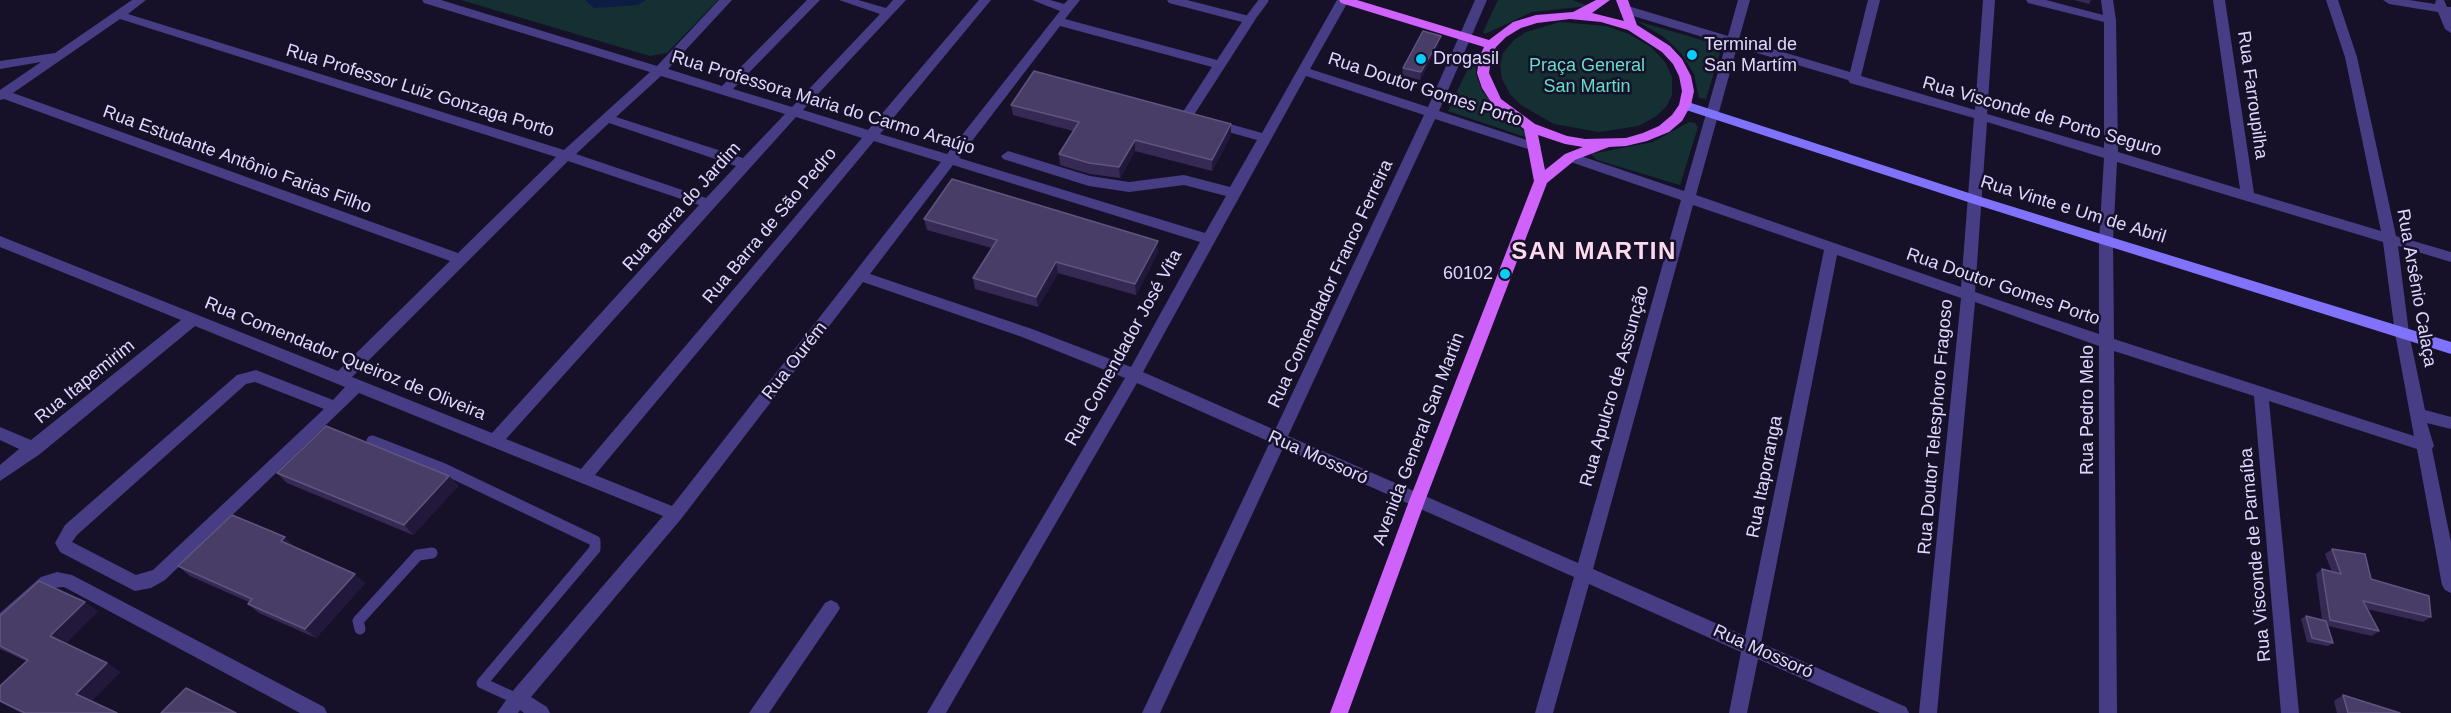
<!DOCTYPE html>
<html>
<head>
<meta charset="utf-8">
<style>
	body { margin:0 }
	canvas { display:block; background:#161128 }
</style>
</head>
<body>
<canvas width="2451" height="713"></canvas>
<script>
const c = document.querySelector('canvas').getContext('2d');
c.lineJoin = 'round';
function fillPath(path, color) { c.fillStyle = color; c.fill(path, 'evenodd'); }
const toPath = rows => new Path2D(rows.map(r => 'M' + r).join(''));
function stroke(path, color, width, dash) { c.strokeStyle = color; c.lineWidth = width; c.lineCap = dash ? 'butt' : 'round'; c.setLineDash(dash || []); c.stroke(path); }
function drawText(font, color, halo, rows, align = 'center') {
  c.font = font + ' Helvetica,sans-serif'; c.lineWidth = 5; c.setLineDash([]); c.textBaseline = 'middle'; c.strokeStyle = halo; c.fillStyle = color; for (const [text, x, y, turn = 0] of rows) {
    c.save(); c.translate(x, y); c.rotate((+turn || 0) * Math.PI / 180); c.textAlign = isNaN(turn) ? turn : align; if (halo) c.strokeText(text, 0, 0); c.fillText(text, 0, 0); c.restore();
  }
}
fillPath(toPath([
	[461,0,718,0,667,53,650,56],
	[1498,0,1572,0,1589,6,1532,12,1485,34,1483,32],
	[1637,21,1722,46,1706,99,1699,98,1694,74,1681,53,1664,37],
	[1560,22,1606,26,1629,34,1651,47,1665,62,1672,77,1672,95,1666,107,1655,117,1638,126,1599,132,1554,124,1521,105,1510,94,1502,79,1500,65,1503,53,1514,40,1526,32],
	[1475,53,1476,74,1482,91,1505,117,1527,133,1528,138,1448,111],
	[1689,122,1695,123,1698,127,1680,185,1597,160,1591,154,1653,142]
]), '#143032');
fillPath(toPath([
	[585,0,646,0,638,5,594,8]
]), '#0c1c45');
stroke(toPath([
	[1249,20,1264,0]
]), '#463d85', 9);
stroke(toPath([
	[372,441,444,469,595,541,595,549,482,683,517,699],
	[360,629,358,621,418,555,432,553]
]), '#463d85', 11);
fillPath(toPath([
	[132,0,146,0,128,14,564,150,650,72,424,3,422,0,441,0,657,66,719,0,732,0,668,69,722,86,807,0,820,0,733,89,792,107,880,14,839,0,858,0,886,8,893,0,906,0,803,110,868,130,979,0,991,0,880,134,947,154,1060,11,1032,0,1050,0,1064,4,1068,0,1080,0,1065,19,1217,60,1242,22,1169,3,1167,0,1187,0,1253,17,1255,20,1192,118,1182,118,1181,115,1212,67,1060,26,959,158,1205,233,1226,196,1184,185,1129,192,1089,186,1003,159,1001,156,1008,151,1090,176,1129,182,1184,175,1230,187,1257,140,1207,126,1206,123,1212,119,1262,133,1337,0,1349,0,1310,69,1428,107,1475,0,1487,0,1439,111,1539,144,1541,147,1534,151,1435,119,1288,436,1578,563,1681,200,1565,160,1563,157,1570,152,1575,154,1684,191,1726,44,1620,12,1620,6,1628,6,1728,36,1738,0,1750,0,1739,39,1850,72,1868,0,1880,0,1861,76,1975,110,1983,0,1995,0,1987,114,2104,148,2104,22,2028,3,2026,0,2046,0,2103,15,2101,0,2113,0,2116,20,2118,152,2240,189,2213,0,2225,0,2254,193,2381,231,2345,57,2326,0,2338,0,2357,57,2396,236,2451,252,2451,262,2398,246,2409,333,2425,410,2451,417,2451,429,2427,423,2434,446,2432,449,2451,542,2451,593,2445,590,2442,585,2417,449,2269,401,2299,713,2281,713,2254,396,2114,351,2117,713,2099,713,2099,346,1975,302,1937,713,1919,713,1961,298,1837,255,1761,643,1906,707,1909,713,1880,713,1758,659,1747,713,1729,713,1741,652,1589,584,1553,713,1535,713,1574,577,1283,448,1160,713,1142,713,1270,442,1137,383,946,713,927,713,1125,378,1022,337,863,282,681,519,531,697,547,707,550,713,524,713,520,710,518,713,497,713,511,693,663,516,359,393,165,580,151,588,135,591,129,588,60,552,55,543,65,525,237,375,256,370,333,400,345,387,195,326,40,454,0,481,0,465,19,449,0,440,0,427,31,440,181,320,0,247,0,236,338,371,450,261,4,99,0,100,0,90,41,62,0,69,0,61,55,53,132,0],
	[120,19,556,157,458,253,13,93,120,19],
	[1737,47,1848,80,1850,83,1974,118,1961,287,1696,195,1737,47],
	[661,76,720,94,785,114,743,158,616,117,661,76],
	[1306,76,1424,115,1275,430,1143,372,1306,76],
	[796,117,862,138,581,469,506,439,796,117],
	[1987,122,2104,158,2099,241,2099,334,1975,292,1987,122],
	[609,123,736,166,706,198,576,154,609,123],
	[874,141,941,162,672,506,595,475,874,141],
	[568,161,699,205,492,433,352,377,568,161],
	[2117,162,2383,242,2395,333,2414,436,2114,339,2113,241,2117,162],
	[953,165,1200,242,1131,367,1032,329,870,274,953,165],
	[1693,205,1824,250,1745,636,1593,569,1693,205],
	[255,382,324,409,153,570,136,575,72,542,77,535,246,384,255,382],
	[2383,0,2409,0,2435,4,2436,0,2444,0,2447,7,2451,7,2451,33,2445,29,2438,12,2389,4,2383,0],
	[57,572,72,575,324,707,327,713,300,713,64,587,52,588,6,630,0,632,0,613,41,577,57,572],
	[831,600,837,603,840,608,837,613,769,713,749,713,825,603,831,600]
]), '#463d85');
fillPath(toPath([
	[1685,101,1981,197,2451,342,2451,354,1971,203,1680,108,1680,102,1685,101]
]), '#8172fb');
fillPath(toPath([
	[1339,0,1357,0,1489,40,1513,22,1536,15,1573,12,1596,0,1610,0,1592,13,1624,21,1616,0,1628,0,1637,25,1670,46,1682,59,1691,76,1694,91,1691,105,1682,121,1669,132,1647,141,1626,146,1609,147,1575,160,1547,183,1425,501,1348,713,1330,713,1409,501,1534,181,1524,129,1493,105,1482,88,1477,73,1479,58,1484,47,1341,3,1339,0],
	[1570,19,1601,22,1628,30,1662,52,1673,64,1679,76,1682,91,1679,105,1672,115,1659,126,1643,133,1626,138,1585,139,1567,136,1535,124,1501,99,1489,73,1491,58,1496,47,1506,37,1521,28,1537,23,1570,19],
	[1538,135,1565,144,1583,147,1565,154,1545,170,1538,135]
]), '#cf62fb');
fillPath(toPath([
	[2074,0,2091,0,2089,4],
	[1439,44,1420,80,1402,75,1403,68],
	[1011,105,1231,124,1231,135,1212,171,1135,151,1120,178,1090,174,1060,165,1059,154,1073,131,1013,115],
	[924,219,1158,252,1136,295,1058,273,1038,307,975,289,973,278,992,248,927,230],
	[277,473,449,476,458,486,413,535,287,483],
	[295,547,365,583,316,638,259,613,248,604,249,602,190,576,178,566],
	[2332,549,2371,579,2431,617,2423,622,2367,609,2379,631,2372,636,2328,626,2333,643,2328,646,2307,642,2301,619,2306,616,2322,620,2316,574,2322,569,2332,572,2325,554],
	[98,611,66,643,107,663,120,672,91,701,117,713,21,713,0,702,0,686,26,661,0,649,0,616],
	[2343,695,2400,713,2337,713,2334,701]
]), '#362a55');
fillPath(toPath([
	[1441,36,1439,44,1420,80,1421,72],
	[1231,124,1231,135,1212,171,1212,160],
	[1135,140,1135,151,1120,178,1119,167],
	[1158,241,1158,252,1136,295,1135,284],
	[1056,262,1058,273,1038,307,1036,297],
	[449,476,458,486,413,535,404,525],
	[285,537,295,547,281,541],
	[355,574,365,583,316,638,305,629],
	[85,602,98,611,64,645,50,636],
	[107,663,120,672,90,703,76,694]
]), '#21183b');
const building = toPath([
	[1423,31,1441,36,1421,72,1403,68,1423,31],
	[1034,71,1231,124,1212,160,1135,140,1119,167,1089,163,1059,154,1079,122,1011,105,1034,71],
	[952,179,1158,241,1135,284,1056,262,1036,297,973,278,997,240,924,219,952,179],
	[326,426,449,476,404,525,277,473,326,426],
	[232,515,285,537,281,541,355,574,305,629,248,604,252,599,178,566,232,515],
	[2332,549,2365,554,2371,579,2429,596,2431,617,2363,601,2379,631,2330,620,2322,569,2341,574,2332,549],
	[39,581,85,602,50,636,107,663,76,694,117,713,25,713,0,701,0,686,28,660,0,646,0,616,39,581],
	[2306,616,2326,621,2333,643,2312,638,2306,616],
	[186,688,236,713,161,713,186,688],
	[2343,695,2400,713,2348,713,2343,695]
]);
fillPath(building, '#483d67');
stroke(building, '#60557f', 1.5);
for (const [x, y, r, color] of [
	[1692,55,6,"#0acdf9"],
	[1421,59,6,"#0acdf9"],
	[1505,274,6,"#0acdf9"]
]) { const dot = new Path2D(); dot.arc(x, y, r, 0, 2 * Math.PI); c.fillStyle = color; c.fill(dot); stroke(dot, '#161128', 2); }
drawText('18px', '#e0d8fe', '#161128', [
	["Terminal de",1704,45],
	["San Martím",1704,66],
	["Drogasil",1433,59],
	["60102",1493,274,"right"]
], 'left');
drawText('18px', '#65ddc9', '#161128', [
	["Praça General",1587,66],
	["San Martin",1587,87]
]);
drawText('18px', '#e0d8fe', '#161128', [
	["Rua Doutor Gomes Porto",1425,90,18],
	["Rua Professor Luiz Gonzaga Porto",420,91,17],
	["Rua Farroupilha",2252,95,82],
	["Rua Professora Maria do Carmo Araújo",823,103,17],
	["Rua Visconde de Porto Seguro",2042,117,16],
	["Rua Estudante Antônio Farias Filho",237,160,20],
	["Rua Barra do Jardim",682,207,-48],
	["Rua Vinte e Um de Abril",2073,210,17],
	["Rua Barra de São Pedro",770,226,-50],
	["Rua Comendador Franco Ferreira",1331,284,-65],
	["Rua Doutor Gomes Porto",2003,287,19],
	["Rua Arsênio Calaça",2416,288,80],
	["Rua Comendador José Vita",1124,348,-61],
	["Rua Comendador Queiroz de Oliveira",345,359,22],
	["Rua Ourém",795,361,-52],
	["Rua Itapemirim",85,382,-39],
	["Rua Apulcro de Assunção",1615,386,-74],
	["Rua Pedro Melo",2088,410,-90],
	["Rua Doutor Telesphoro Fragoso",1936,427,-85],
	["Avenida General San Martin",1419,439,-69],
	["Rua Mossoró",1318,458,24],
	["Rua Itaporanga",1765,477,-79],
	["Rua Visconde de Parnaíba",2256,555,-95],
	["Rua Mossoró",1763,652,24]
]);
c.letterSpacing = '1.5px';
drawText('bold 24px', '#fedaee', '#161128', [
	["SAN MARTIN",1594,252]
]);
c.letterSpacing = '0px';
</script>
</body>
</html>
